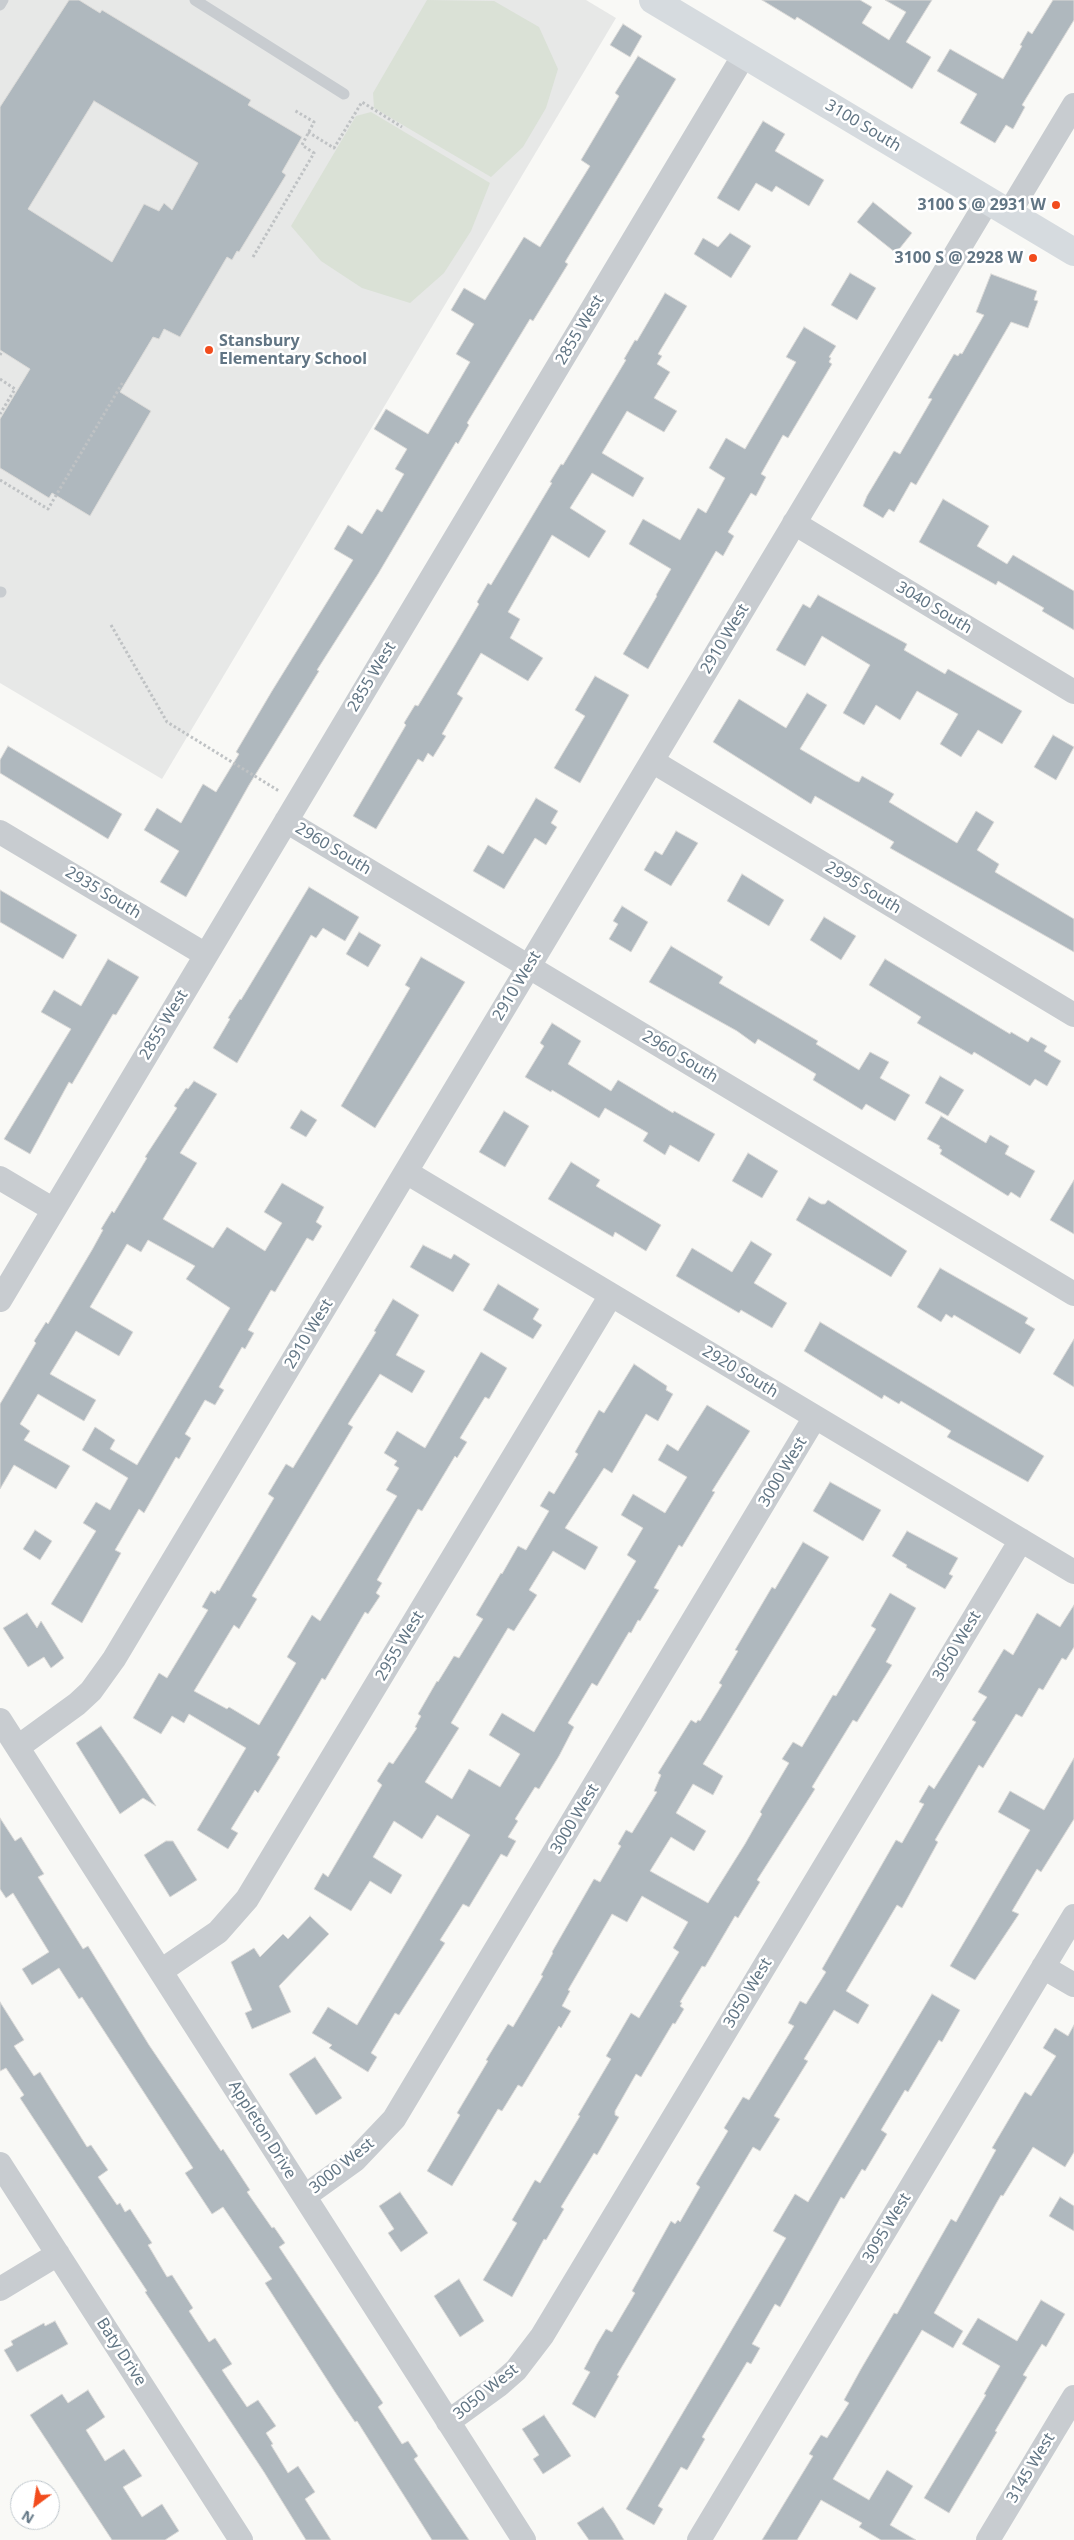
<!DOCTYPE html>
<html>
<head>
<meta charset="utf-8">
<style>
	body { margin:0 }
	#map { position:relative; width:1074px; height:2540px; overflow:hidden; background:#f9f9f6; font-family:"Noto Sans",sans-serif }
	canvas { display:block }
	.north { position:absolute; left:10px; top:2480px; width:50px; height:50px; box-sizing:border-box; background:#fff; border:1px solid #c0c8ce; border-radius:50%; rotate:211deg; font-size:14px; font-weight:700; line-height:20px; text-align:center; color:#617584 }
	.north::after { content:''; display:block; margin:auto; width:18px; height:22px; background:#f24c1d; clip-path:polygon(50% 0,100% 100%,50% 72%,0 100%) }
</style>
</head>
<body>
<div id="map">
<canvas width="1074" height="2540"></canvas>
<div class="north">N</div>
</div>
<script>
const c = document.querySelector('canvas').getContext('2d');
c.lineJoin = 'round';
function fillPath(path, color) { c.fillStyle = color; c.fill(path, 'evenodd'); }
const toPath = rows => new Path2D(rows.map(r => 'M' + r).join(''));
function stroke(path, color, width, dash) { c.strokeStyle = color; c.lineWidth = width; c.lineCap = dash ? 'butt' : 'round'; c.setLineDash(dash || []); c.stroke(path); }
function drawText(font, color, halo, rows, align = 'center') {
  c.font = font + ' "Noto Sans",sans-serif'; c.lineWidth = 5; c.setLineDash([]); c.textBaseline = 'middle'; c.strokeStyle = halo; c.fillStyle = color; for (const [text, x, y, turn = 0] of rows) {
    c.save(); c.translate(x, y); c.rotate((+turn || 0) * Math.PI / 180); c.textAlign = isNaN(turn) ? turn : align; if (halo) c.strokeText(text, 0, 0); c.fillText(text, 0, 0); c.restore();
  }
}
fillPath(toPath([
	[0,0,586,0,616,18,162,779,0,683]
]), '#e7e8e7');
fillPath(toPath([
	[427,0,494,1,539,27,558,69,546,108,523,147,491,177,374,108,373,93],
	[371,112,490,183,471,231,444,273,410,303,362,288,321,261,291,226,356,116]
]), '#dae1d6');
const building = toPath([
	[69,0,79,0,100,13,102,10,251,100,248,105,302,137,282,172,286,175,239,252,237,251,232,260,227,257,180,337,164,329,159,339,153,337,120,392,151,411,90,516,52,493,49,498,0,468,0,419,30,369,0,350,0,107,69,0],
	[94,101,198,163,172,210,164,203,159,211,144,204,112,262,28,209,94,101],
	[762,0,860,0,872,7,862,23,889,40,906,12,885,0,932,0,906,42,931,57,912,89,797,17,795,20,762,0],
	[1053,0,1074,0,1074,20,1022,105,1025,107,1013,129,1006,125,995,143,960,123,977,94,937,71,950,49,1003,79,1022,46,1020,45,1028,31,1032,34,1053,0],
	[623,24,642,36,630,57,610,45,623,24],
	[638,56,676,79,565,262,568,264,533,321,530,319,467,423,469,425,458,444,456,442,378,574,317,670,319,671,249,785,186,897,160,882,179,851,144,830,157,808,181,823,203,784,216,792,239,754,236,752,272,691,353,560,334,549,348,525,362,534,377,509,382,512,404,474,395,469,407,449,374,429,386,409,428,434,470,362,456,354,474,324,451,310,464,288,485,300,524,237,540,247,590,166,581,160,619,96,615,93,638,56],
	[763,121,785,134,775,151,824,180,809,206,776,186,772,192,756,183,739,211,717,198,763,121],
	[873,202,912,233,896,253,857,222,873,202],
	[730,233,751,246,731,278,694,254,703,238,718,247,730,233],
	[850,273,876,288,857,320,831,305,850,273],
	[991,274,1037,291,1034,300,1038,301,1028,328,1011,322,916,485,911,482,894,512,889,509,883,518,863,506,867,496,894,451,900,454,932,399,928,398,954,354,958,356,960,353,962,354,984,315,976,312,991,274],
	[665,293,687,306,658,354,662,356,657,364,670,372,654,398,677,411,664,432,627,411,602,453,644,478,633,497,592,473,570,508,606,531,589,558,552,535,508,612,520,619,510,638,543,658,528,681,481,653,457,694,463,698,442,734,446,736,433,757,428,753,423,762,418,759,376,829,353,816,406,725,404,723,415,705,418,706,455,645,479,604,477,602,488,583,491,585,552,483,550,482,561,464,563,465,626,360,624,359,635,340,637,341,665,293],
	[804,327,836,346,829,357,831,358,829,362,832,364,788,438,783,435,761,474,766,477,756,496,751,493,728,532,734,536,723,556,716,551,648,669,623,654,657,596,656,595,671,569,629,544,643,519,680,540,698,508,706,513,725,478,709,468,726,438,745,449,796,362,786,357,804,327],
	[943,499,989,526,977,546,1007,564,1013,555,1074,591,1074,630,1042,611,1044,608,998,581,996,585,919,542,943,499],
	[818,595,907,644,904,650,945,674,948,669,1022,711,1002,744,978,730,961,757,940,744,958,714,917,691,900,720,876,705,864,725,843,713,870,665,822,636,805,666,776,650,803,604,810,608,818,595],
	[595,676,629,695,580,783,554,768,585,716,575,710,595,676],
	[807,693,827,705,800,749,855,781,859,782,862,776,894,794,889,802,957,843,976,811,994,822,977,850,999,864,995,872,1074,919,1074,952,890,848,894,842,815,796,811,804,713,742,739,699,786,728,807,693],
	[1053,735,1074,747,1056,780,1034,767,1053,735],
	[8,746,122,814,108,839,0,773,0,760,8,746],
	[536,798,558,811,551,823,557,827,546,845,535,838,504,889,473,871,488,845,503,854,536,798],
	[676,831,698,843,671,886,644,870,655,851,662,855,676,831],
	[742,874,784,900,769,926,727,901,742,874],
	[309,887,359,917,345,941,323,928,316,938,311,935,237,1063,213,1048,230,1019,228,1018,240,999,241,1000,309,887],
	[0,890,77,935,63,959,0,922,0,890],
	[622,906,648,922,631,952,609,939,618,924,613,921,622,906],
	[824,917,856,936,841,960,810,940,824,917],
	[359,932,381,945,368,967,346,954,359,932],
	[671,946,723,977,719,983,818,1041,816,1044,859,1070,870,1052,889,1062,880,1078,910,1095,895,1121,866,1104,862,1110,813,1080,816,1074,758,1039,755,1044,737,1031,649,982,671,946],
	[421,957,465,982,375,1128,341,1106,410,988,405,985,421,957],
	[108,959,139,977,116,1015,113,1014,72,1084,69,1082,30,1154,4,1139,71,1029,41,1012,54,990,81,1006,108,959],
	[885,959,1010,1034,1011,1032,1028,1042,1031,1037,1047,1046,1044,1051,1061,1061,1047,1086,1035,1079,1030,1086,974,1052,972,1055,917,1023,921,1017,869,985,885,959],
	[552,1023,581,1041,568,1064,611,1091,618,1080,673,1113,674,1111,715,1134,699,1162,670,1145,665,1155,643,1141,648,1133,605,1108,599,1118,552,1090,551,1092,525,1077,544,1046,540,1043,552,1023],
	[940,1076,964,1090,948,1116,925,1103,940,1076],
	[194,1081,217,1094,180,1153,197,1163,163,1219,213,1248,227,1227,265,1251,282,1223,264,1212,282,1183,324,1207,316,1222,322,1226,313,1241,307,1238,275,1292,271,1290,248,1330,254,1333,245,1349,242,1347,219,1387,224,1390,215,1405,205,1400,185,1434,191,1438,179,1459,176,1457,144,1513,139,1509,115,1550,121,1553,82,1623,51,1604,96,1531,83,1523,96,1502,110,1510,128,1478,82,1450,95,1427,115,1440,110,1449,137,1465,230,1308,186,1279,195,1266,148,1240,141,1252,127,1244,90,1307,133,1332,119,1356,76,1331,50,1374,96,1400,84,1421,38,1394,20,1424,30,1431,24,1440,70,1466,56,1489,14,1465,0,1489,0,1404,36,1343,34,1341,46,1322,48,1324,92,1250,103,1230,101,1229,112,1211,114,1213,147,1158,145,1157,177,1108,174,1106,186,1088,188,1089,194,1081],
	[301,1110,317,1120,306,1137,290,1128,301,1110],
	[504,1111,529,1126,505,1167,479,1152,504,1111],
	[941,1116,986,1143,990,1135,1009,1146,1005,1154,1035,1171,1020,1198,1011,1192,1008,1196,940,1154,942,1150,939,1148,940,1146,927,1139,941,1116],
	[748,1153,778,1171,762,1198,732,1181,748,1153],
	[571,1162,600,1180,596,1186,661,1225,646,1251,615,1232,613,1237,548,1199,571,1162],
	[1074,1180,1074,1234,1050,1220,1074,1180],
	[809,1197,821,1204,825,1204,828,1200,907,1251,891,1277,796,1220,809,1197],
	[751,1241,772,1254,754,1283,787,1303,772,1328,741,1310,739,1313,676,1276,692,1248,732,1272,751,1241],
	[423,1245,451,1259,454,1254,470,1264,453,1292,410,1267,423,1245],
	[940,1268,1028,1318,1025,1323,1035,1329,1020,1354,954,1315,952,1318,946,1314,941,1322,917,1307,940,1268],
	[498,1284,539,1309,533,1319,542,1325,533,1339,483,1310,498,1284],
	[393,1299,419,1315,396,1355,425,1371,412,1393,380,1374,348,1424,353,1427,252,1596,257,1599,239,1629,234,1625,194,1691,227,1709,229,1707,259,1725,296,1663,287,1657,312,1615,320,1621,397,1496,386,1490,399,1468,394,1465,397,1461,384,1453,397,1431,425,1448,481,1352,507,1368,489,1399,485,1397,460,1438,467,1442,457,1458,455,1456,422,1511,418,1509,377,1580,382,1583,376,1593,380,1596,368,1614,365,1612,325,1680,322,1678,277,1755,280,1757,258,1793,255,1790,231,1829,238,1833,228,1849,197,1830,246,1748,189,1714,184,1723,172,1716,161,1734,133,1718,159,1673,167,1678,208,1610,202,1607,211,1591,215,1594,217,1590,219,1591,274,1498,268,1494,286,1464,293,1468,376,1332,374,1331,393,1299],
	[820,1322,1044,1456,1028,1482,947,1437,951,1431,901,1401,899,1404,884,1395,882,1399,804,1351,820,1322],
	[1074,1339,1074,1387,1053,1374,1074,1339],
	[634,1364,667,1386,666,1390,673,1394,658,1421,646,1414,612,1473,604,1468,565,1528,598,1547,585,1570,553,1551,529,1590,537,1595,514,1631,508,1628,451,1723,459,1728,425,1782,452,1799,469,1769,500,1787,520,1754,489,1735,502,1713,534,1732,636,1561,627,1555,643,1528,621,1515,633,1494,665,1513,687,1477,658,1460,667,1444,678,1451,707,1405,750,1431,712,1491,715,1492,682,1547,679,1545,654,1588,659,1590,640,1621,638,1620,631,1633,629,1632,597,1686,592,1683,568,1723,574,1727,559,1756,539,1789,535,1787,515,1819,518,1821,508,1837,516,1841,507,1857,501,1854,469,1907,463,1904,440,1940,445,1943,399,2015,395,2013,371,2053,377,2057,368,2072,329,2048,332,2045,312,2033,328,2007,357,2025,470,1835,437,1815,422,1839,394,1821,373,1857,402,1875,391,1894,370,1881,351,1911,314,1889,323,1873,328,1877,382,1785,377,1781,389,1762,393,1764,417,1728,415,1727,421,1716,418,1714,437,1681,438,1682,454,1656,459,1658,483,1619,476,1615,501,1573,502,1574,518,1546,526,1550,549,1511,540,1506,549,1491,554,1494,578,1454,575,1452,599,1410,604,1413,634,1364],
	[830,1482,881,1510,863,1541,813,1511,830,1482],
	[35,1530,52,1541,40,1560,23,1549,35,1530],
	[907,1531,958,1558,949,1574,953,1576,945,1589,906,1567,907,1565,892,1556,907,1531],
	[803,1542,829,1557,703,1764,723,1776,713,1795,693,1784,676,1813,706,1831,694,1851,671,1837,650,1871,708,1903,745,1844,762,1814,760,1812,789,1763,782,1759,793,1742,802,1747,833,1695,836,1696,876,1629,871,1626,890,1593,916,1608,886,1662,892,1665,857,1722,853,1720,834,1751,812,1787,815,1789,757,1880,760,1882,738,1918,735,1916,705,1967,702,1966,680,2002,682,2003,680,2006,684,2009,675,2024,673,2023,641,2077,636,2074,615,2111,615,2115,619,2117,597,2155,594,2153,561,2207,564,2209,546,2240,544,2239,512,2297,483,2280,517,2223,512,2220,535,2180,540,2183,580,2116,578,2115,611,2059,606,2056,631,2013,639,2018,679,1952,673,1948,688,1922,642,1896,627,1922,612,1914,568,1990,570,1991,562,2006,571,2011,561,2028,559,2026,522,2087,518,2085,502,2111,498,2109,452,2186,427,2171,460,2115,457,2113,488,2061,486,2060,508,2024,513,2027,543,1976,541,1975,553,1953,552,1952,594,1879,600,1882,621,1846,618,1844,626,1830,632,1833,657,1792,654,1791,661,1775,658,1773,691,1720,696,1723,698,1720,700,1721,722,1685,719,1683,738,1651,735,1650,772,1587,775,1589,803,1542],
	[1074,1605,1074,1647,1066,1660,1062,1658,1043,1690,1039,1688,1022,1717,1016,1714,983,1768,979,1765,935,1840,938,1842,902,1908,897,1905,846,1991,869,2005,858,2024,834,2010,804,2059,808,2061,774,2116,780,2119,760,2151,753,2147,617,2375,619,2376,595,2418,572,2404,590,2372,584,2369,597,2344,606,2329,612,2332,635,2293,632,2291,671,2221,675,2224,678,2220,680,2222,700,2187,696,2184,728,2131,724,2128,743,2097,749,2100,794,2026,788,2023,800,2001,806,2004,826,1972,822,1969,896,1840,902,1843,924,1804,919,1802,929,1785,934,1789,976,1722,972,1720,987,1697,978,1692,1004,1649,1013,1655,1037,1613,1060,1627,1074,1605],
	[27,1613,37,1628,41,1621,64,1658,51,1668,44,1657,28,1667,3,1628,27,1613],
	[101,1726,123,1757,156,1806,143,1798,120,1814,76,1743,101,1726],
	[1074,1758,1074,1819,1041,1872,1037,1869,1012,1911,1019,1914,975,1980,950,1966,1030,1830,998,1812,1010,1791,1044,1810,1074,1758],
	[0,1818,15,1841,21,1837,44,1874,38,1877,83,1949,88,1946,149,2045,221,2151,223,2149,250,2190,247,2192,272,2228,274,2227,285,2243,279,2247,383,2403,378,2407,402,2444,408,2441,418,2456,414,2459,469,2540,432,2540,357,2421,355,2422,335,2392,265,2283,272,2279,223,2207,212,2214,185,2173,193,2168,82,1997,79,1999,59,1968,32,1985,22,1969,49,1952,13,1893,6,1898,0,1889,0,1818],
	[166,1841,173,1841,197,1880,170,1897,144,1855,166,1841],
	[310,1916,329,1934,279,1986,291,2012,252,2029,245,2013,252,2010,231,1962,254,1948,260,1957,283,1934,288,1939,310,1916],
	[932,1994,960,2010,942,2042,939,2040,908,2092,905,2090,881,2130,887,2134,865,2171,862,2169,844,2199,841,2197,780,2307,775,2304,752,2344,760,2348,751,2364,747,2362,702,2437,705,2439,687,2470,681,2467,658,2506,663,2509,654,2525,626,2509,786,2238,773,2231,795,2194,808,2202,932,1994],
	[0,2002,24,2040,14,2046,34,2076,40,2072,87,2147,91,2145,108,2170,98,2177,117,2205,120,2203,125,2212,130,2209,152,2243,148,2245,167,2277,172,2275,193,2308,189,2311,209,2342,215,2338,232,2364,222,2370,232,2385,247,2407,258,2400,276,2426,266,2433,273,2444,271,2445,288,2473,298,2466,315,2492,305,2499,331,2540,306,2540,264,2472,145,2292,147,2291,20,2098,24,2095,6,2068,0,2071,0,2002],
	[1074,2025,1074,2152,1065,2167,1033,2147,1003,2196,1001,2195,934,2313,963,2331,953,2348,922,2330,833,2479,869,2500,887,2470,913,2486,890,2525,916,2540,881,2540,859,2527,862,2523,821,2500,797,2540,762,2540,813,2456,809,2454,821,2435,827,2438,849,2403,844,2400,861,2369,894,2313,897,2314,951,2219,956,2222,996,2150,992,2148,1025,2092,1031,2096,1056,2056,1043,2048,1055,2028,1068,2036,1074,2025],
	[315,2057,342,2098,316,2115,289,2074,315,2057],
	[400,2192,428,2233,401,2252,388,2233,394,2229,379,2206,400,2192],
	[1060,2197,1074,2206,1074,2231,1049,2216,1060,2197],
	[459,2279,484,2321,460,2337,434,2296,459,2279],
	[1041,2300,1065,2314,1046,2347,1042,2344,1023,2375,1027,2377,995,2431,997,2432,949,2513,924,2498,986,2395,984,2394,1000,2366,962,2344,978,2318,1017,2341,1041,2300],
	[55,2321,68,2344,17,2372,4,2350,13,2345,11,2341,44,2323,45,2326,55,2321],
	[88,2390,105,2417,86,2430,105,2461,124,2449,142,2476,123,2487,142,2517,162,2504,179,2531,165,2540,112,2540,30,2415,62,2394,68,2403,88,2390],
	[544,2415,571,2456,543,2474,533,2459,539,2455,522,2429,544,2415],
	[603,2507,614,2523,624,2540,589,2540,577,2523,603,2507]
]);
fillPath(building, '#afb8be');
stroke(building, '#dbdad8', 1);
stroke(toPath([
	[308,132,334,148,362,102,402,127],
	[253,257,314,153,302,145,314,122,294,110],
	[0,355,2,351],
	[0,379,15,389,0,414],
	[0,480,48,509,123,382],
	[111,625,167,722,279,791]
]), '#bfc2c4', 3, [2.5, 2.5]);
stroke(toPath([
	[195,0,344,94],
	[0,5,3,0],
	[0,592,1,592]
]), '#c8ccd0', 11);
stroke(toPath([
	[1009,213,1074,105],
	[794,523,1074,692],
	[652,761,1074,1015],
	[286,821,1074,1294],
	[0,832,206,955],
	[406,1172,1074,1572],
	[0,1178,54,1210],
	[0,1300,744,55],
	[0,1720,524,2540],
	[18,1747,77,1704,91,1691,114,1659,988,200],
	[1043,1967,1074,1985],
	[161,1971,218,1932,247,1899,611,1295],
	[0,2164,241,2540],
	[305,2196,355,2160,394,2119,815,1417],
	[0,2289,58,2254],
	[448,2422,499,2385,516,2370,542,2336,1021,1540],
	[699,2540,1074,1916],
	[988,2540,1074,2397]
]), '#c8ccd0', 24);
stroke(toPath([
	[653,0,1074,252]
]), '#d6dbdf', 28);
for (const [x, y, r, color] of [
	[1056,205,5,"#f24c1d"],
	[1033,258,5,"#f24c1d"],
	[209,350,5,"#f24c1d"]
]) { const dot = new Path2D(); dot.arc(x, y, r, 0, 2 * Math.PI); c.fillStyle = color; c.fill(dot); stroke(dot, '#fff', 2); }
drawText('16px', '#617584', '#fff', [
	["3100 South",863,126,31],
	["2855 West",580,330,-59],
	["3040 South",934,608,31],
	["2910 West",725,639,-59],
	["2855 West",372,677,-59],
	["2960 South",333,849,31],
	["2995 South",863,888,31],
	["2935 South",103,893,31],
	["2910 West",517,986,-59],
	["2855 West",164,1025,-59],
	["2960 South",680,1057,31],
	["2910 West",309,1334,-59],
	["2920 South",740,1372,31],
	["3000 West",783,1472,-59],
	["2955 West",400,1646,-59],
	["3050 West",957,1646,-59],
	["3000 West",575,1819,-59],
	["3050 West",748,1993,-59],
	["Appleton Drive",262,2130,58],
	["3000 West",342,2166,-39],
	["3095 West",887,2228,-59],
	["Baty Drive",121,2352,57],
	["3050 West",486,2392,-39],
	["3145 West",1031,2468,-59]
]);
drawText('bold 16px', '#617584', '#fff', [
	["3100 S @ 2931 W",1046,205],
	["3100 S @ 2928 W",1023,258],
	["Stansbury",219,341,"left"],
	["Elementary School",219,359,"left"]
], 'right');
</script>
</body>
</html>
